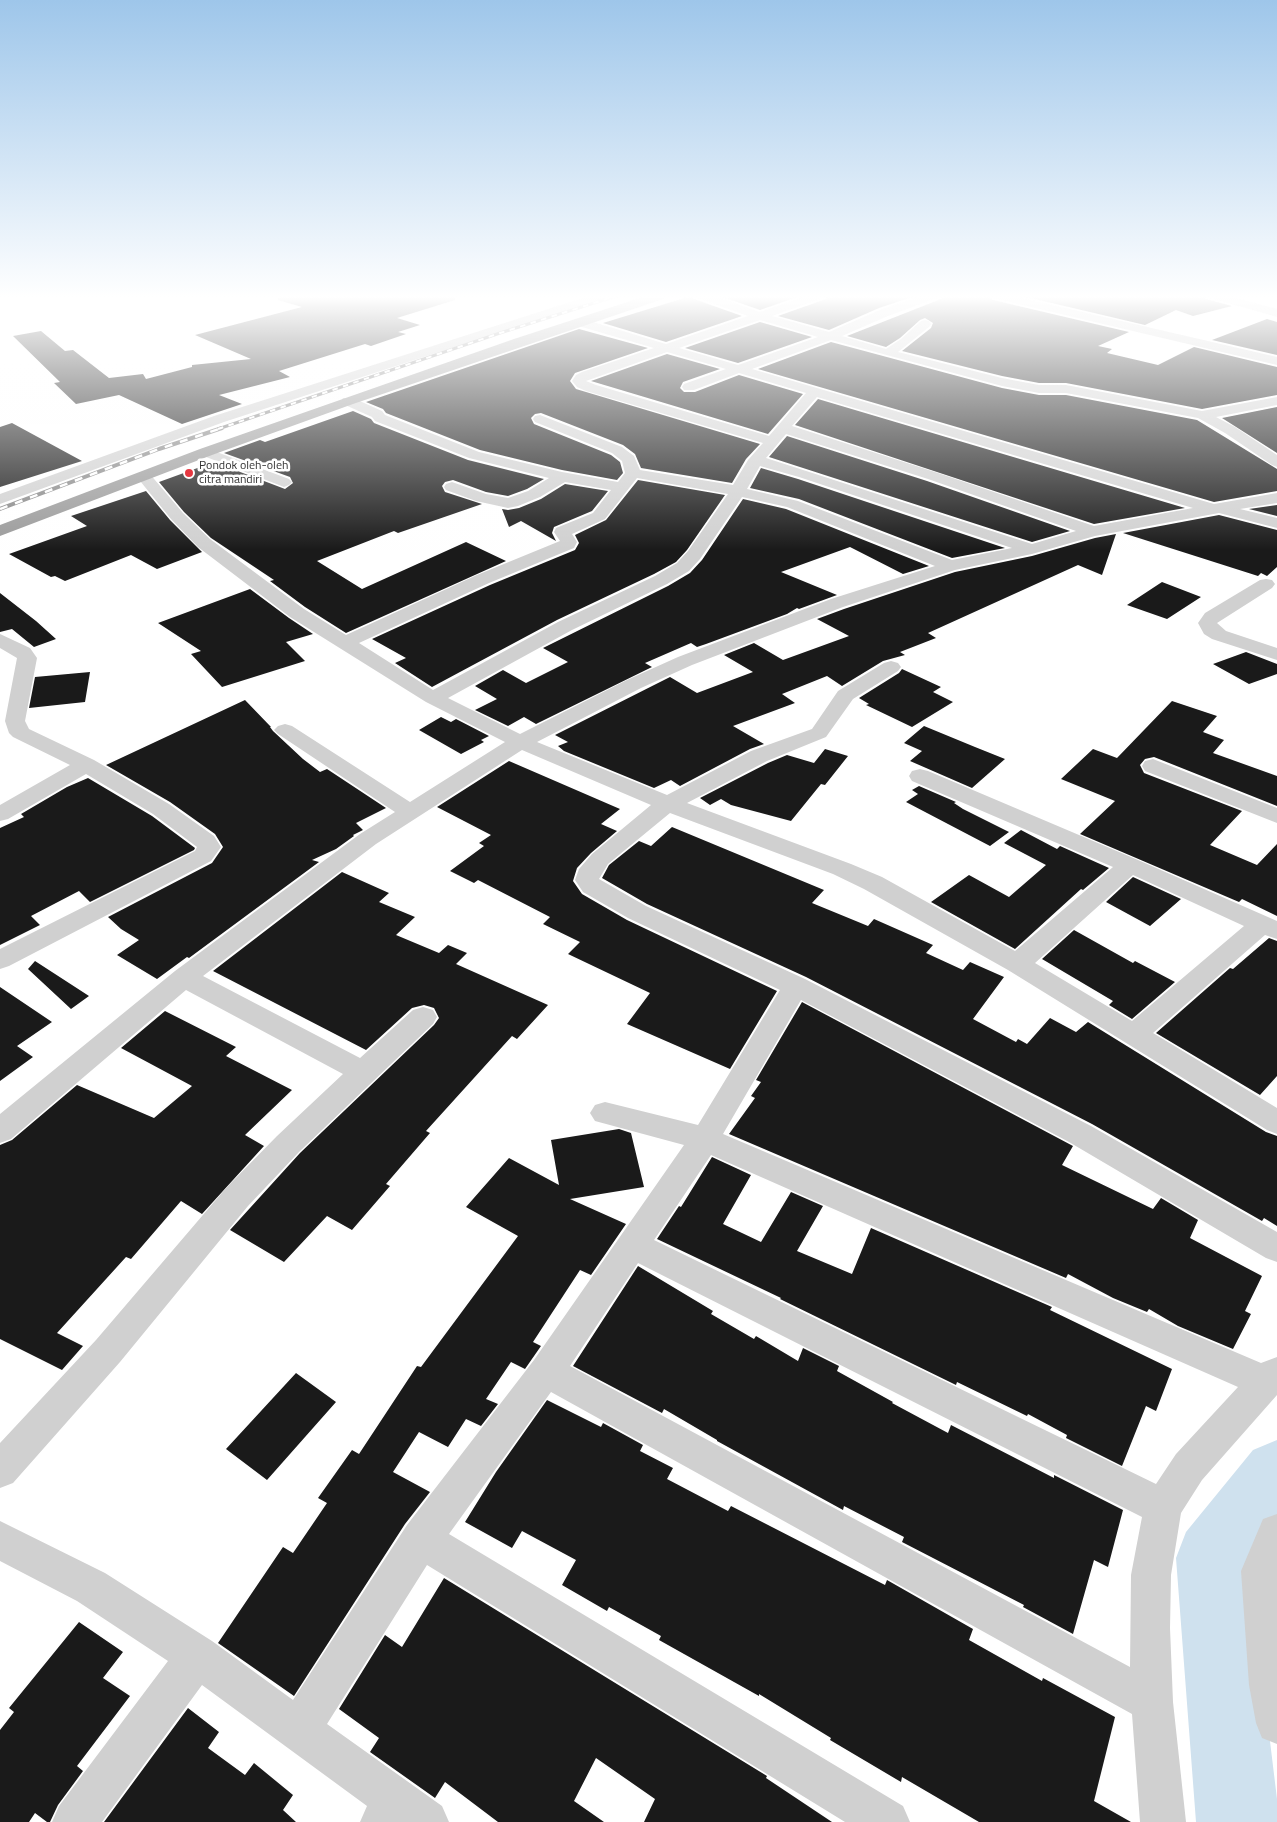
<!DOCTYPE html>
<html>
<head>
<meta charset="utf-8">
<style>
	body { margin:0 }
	canvas { display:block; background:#fff }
</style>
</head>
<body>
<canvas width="1277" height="1822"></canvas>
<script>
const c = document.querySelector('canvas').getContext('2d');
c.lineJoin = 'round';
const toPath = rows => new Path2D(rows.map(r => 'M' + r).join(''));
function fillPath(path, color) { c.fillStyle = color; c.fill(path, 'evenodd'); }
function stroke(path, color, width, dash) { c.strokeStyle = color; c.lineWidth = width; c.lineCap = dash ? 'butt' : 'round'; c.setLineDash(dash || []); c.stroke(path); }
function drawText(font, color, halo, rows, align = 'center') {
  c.font = font + ' "Titillium Web",sans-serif'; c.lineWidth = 5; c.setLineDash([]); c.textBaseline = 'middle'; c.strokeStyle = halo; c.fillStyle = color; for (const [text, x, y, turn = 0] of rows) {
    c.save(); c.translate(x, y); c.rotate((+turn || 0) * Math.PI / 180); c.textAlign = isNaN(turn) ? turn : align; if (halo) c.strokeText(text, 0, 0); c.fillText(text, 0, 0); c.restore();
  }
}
fillPath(toPath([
	[1277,1440,1277,1531,1249,1568,1277,1799,1277,1822,1196,1822,1176,1558,1186,1532,1253,1450,1277,1440]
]), '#cfe1ee');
fillPath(toPath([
	[279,295,454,295,455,300,397,318,420,325,398,332,406,334,371,346,365,344,279,371,290,377,219,395,242,404,182,424,119,395,76,404,54,383,60,382,13,336,41,331,65,351,73,350,109,378,143,374,146,379,192,367,192,365,251,359,195,335,302,307,278,300],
	[717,295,803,295,760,310],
	[829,295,918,295,879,308,829,330,778,316,826,299],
	[944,295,985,295,993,300,1129,332,1098,346,1112,349,1107,353,1158,365,1194,347,1277,367,1277,395,1202,409,1066,383,1039,383,1002,376,902,351,931,328,933,323,925,318,920,320,900,338,886,347,847,336,941,299],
	[1018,295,1203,295,1206,299,1232,306,1193,316,1176,310,1145,325],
	[691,296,694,299,742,316,666,342,603,323],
	[1267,319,1277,322,1277,355,1212,340],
	[760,322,812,337,738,363,685,348],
	[579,329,648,348,575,373,570,381,576,389,760,444,746,459,732,483,641,468,635,454,623,445,541,413,535,414,531,418,534,424,611,455,620,462,623,473,617,480,562,470,480,450,386,413,383,409,366,402],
	[831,342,1002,388,1039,395,1066,395,1197,420,1277,469,1277,491,1214,502,758,369],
	[667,354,720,369,683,382,680,388,684,392,695,392,739,375,803,394,768,434,591,381],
	[818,399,1185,508,1094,524,795,425],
	[1277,407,1277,453,1222,418],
	[353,411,371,419,374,423,468,460,544,479,527,489,508,496,486,492,453,480,445,482,442,486,445,492,482,504,398,533,394,531,317,561,362,589,466,542,506,561,346,633,305,607,270,581,274,580,211,538,184,512,159,482,214,462,285,489,293,483,290,477,224,453,260,440,265,442],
	[12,423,82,461,0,487,0,427],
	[787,436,927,481,1070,531,1032,542,769,457],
	[761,468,798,479,1005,548,952,558,799,499,750,488],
	[638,480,725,495,687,550,676,562,654,574,557,620,432,687,395,663,406,658,372,639,490,585,575,550,579,543,575,535,606,520],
	[565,484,608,491,592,511,554,527,552,533,556,541,521,521,509,527,502,509,508,510,519,508,541,499],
	[146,491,170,520,202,552,157,569,131,555,65,581,55,576,51,577,9,554,87,526,71,516],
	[743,499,786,509,929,566,903,574,850,547,781,572,837,595,799,609,797,608,787,614,706,644,697,647,691,643,645,663,652,667,536,724,524,717,508,726,475,710,497,699,475,686,503,670,526,683,568,662,543,648,668,586,690,573,702,560],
	[1277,505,1277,516,1249,509],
	[1219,515,1277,530,1277,567,1267,576,1261,573,1258,576,1123,533],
	[1116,534,1102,575,1078,565,928,633,936,638,900,652,905,655,883,661,842,686,827,676,782,694,795,703,733,726,764,744,750,749,680,786,671,780,654,788,564,751,558,746,568,742,555,735,670,677,697,693,753,672,724,655,754,643,783,660,849,636,817,619,844,609,955,572,1032,556,1095,538],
	[1162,582,1201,597,1167,619,1127,605],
	[250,589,289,618,313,634,286,642,305,661,222,687,191,654,201,651,158,623],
	[0,593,36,621,56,639,34,647,12,629,0,632],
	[1246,652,1277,664,1277,674,1249,684,1213,664],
	[902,669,941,687,933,692,953,702,912,727,866,705,869,704,859,698,899,673],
	[90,672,85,702,29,708,35,677],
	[245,700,271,727,270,727,273,731,303,759,320,772,327,769,386,808,356,823,363,830,353,835,354,836,336,849,312,860,319,862,189,958,187,957,157,979,117,955,139,940,121,929,108,917,212,863,223,847,215,834,170,802,106,765],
	[1172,701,1217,716,1203,732,1224,740,1213,753,1277,776,1277,806,1154,757,1145,759,1140,765,1144,773,1242,811,1210,845,1257,865,1277,844,1277,916,1242,899,1239,902,1080,834,1115,801,1061,779,1093,749,1117,758],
	[441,717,451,722,456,719,489,736,481,740,484,742,461,754,419,730],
	[924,726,975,747,1005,759,972,788,910,761,922,751,904,743],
	[825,749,848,756,825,785,821,784,791,821,731,805,721,799,710,805,700,798,768,763,787,755,814,763],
	[509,761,620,809,601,824,617,831,591,853,577,868,573,881,582,894,627,920,777,991,730,1069,627,1024,650,993,568,954,580,942,543,924,550,917,478,880,474,883,450,871,484,846,479,843,491,835,437,807],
	[88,778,152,816,195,848,194,850,90,902,79,891,31,916,40,925,0,945,0,828,24,817,21,814,67,787],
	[919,786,956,802,954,803,963,809,1009,832,990,846,906,802,918,794,912,790],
	[672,827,824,890,812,903,868,926,874,919,933,945,926,953,963,970,970,962,1004,977,973,1019,1016,1042,1018,1039,1027,1044,1050,1018,1076,1032,1088,1022,1266,1132,1277,1136,1277,1226,1264,1218,1262,1221,1092,1124,806,977,647,904,602,878,609,865,639,841,651,846],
	[1021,830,1057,849,1060,846,1109,868,1083,890,1081,889,1015,949,931,902,969,875,1009,897,1046,865,1004,843],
	[342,872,389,893,379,902,415,917,396,935,439,953,448,945,467,953,456,964,548,1005,517,1039,512,1036,426,1131,430,1133,386,1184,390,1186,352,1230,327,1216,284,1262,230,1230,300,1153,434,1025,439,1018,434,1008,424,1005,412,1008,366,1050,213,971],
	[1133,877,1181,899,1150,926,1106,902],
	[1074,930,1133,963,1135,961,1175,982,1132,1019,1109,1005,1113,1001,1042,959],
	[1269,938,1277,941,1277,1076,1260,1095,1156,1033,1230,968,1233,969],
	[35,961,89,996,71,1009,28,969],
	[0,987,52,1022,17,1046,33,1057,0,1081],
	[802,1002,1073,1146,1062,1165,1153,1209,1161,1198,1198,1220,1190,1238,1262,1276,1245,1311,1251,1314,1233,1349,1178,1326,1149,1309,1147,1312,1113,1298,1068,1274,1066,1278,729,1134,755,1098,751,1096,761,1082,756,1080],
	[165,1011,236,1047,226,1056,292,1090,245,1135,264,1146,202,1214,181,1201,131,1259,126,1257,57,1333,83,1346,62,1370,0,1339,0,1145,12,1140,77,1085,154,1118,192,1086,121,1048],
	[619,1129,631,1133,644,1187,570,1199,626,1224,591,1275,580,1270,533,1342,541,1346,525,1369,511,1362,486,1399,498,1404,481,1426,466,1419,448,1447,419,1432,393,1472,430,1492,405,1524,294,1696,218,1643,283,1547,293,1553,327,1503,318,1498,352,1450,359,1454,417,1366,421,1367,518,1236,466,1207,509,1158,559,1185,551,1140],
	[712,1157,751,1175,723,1224,761,1242,791,1192,823,1206,797,1251,852,1274,871,1228,1052,1307,1050,1310,1172,1369,1156,1411,1146,1406,1122,1466,1066,1438,1067,1435,1028,1414,1027,1416,957,1382,956,1385,780,1299,781,1298,657,1239,679,1206,681,1207],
	[638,1266,713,1311,711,1314,754,1339,756,1336,798,1361,803,1348,839,1366,837,1371,893,1402,892,1403,948,1433,951,1425,1054,1478,1054,1475,1123,1510,1108,1567,1094,1560,1073,1634,1023,1607,1024,1605,902,1542,904,1537,844,1506,843,1510,717,1441,717,1440,664,1409,662,1413,573,1366],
	[296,1373,336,1402,267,1480,226,1449],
	[547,1400,601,1427,603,1423,643,1445,640,1451,673,1468,667,1479,728,1511,731,1506,885,1585,887,1580,973,1629,969,1640,1042,1681,1043,1678,1115,1717,1094,1801,1131,1822,979,1822,902,1777,901,1782,830,1740,831,1738,759,1694,759,1696,659,1640,661,1636,609,1607,607,1611,562,1585,576,1560,522,1531,512,1548,465,1522,496,1472],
	[444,1578,767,1776,766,1778,832,1822,644,1822,655,1799,596,1758,574,1801,604,1822,498,1822,445,1782,435,1798,370,1752,379,1738,339,1709,385,1635,402,1647],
	[79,1622,123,1652,103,1678,130,1696,77,1766,83,1771,58,1805,50,1822,47,1822,35,1813,29,1822,0,1822,0,1730,14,1712,9,1708],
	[188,1708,219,1732,208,1748,245,1775,254,1763,293,1795,283,1810,296,1822,104,1822]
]), '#1a1a1a');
fillPath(toPath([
	[592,295,610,295,608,297,224,422,0,504,0,494,214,416,592,295],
	[693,295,711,295,760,312,809,295,827,295,825,297,772,316,829,332,880,310,924,295,942,295,940,297,888,316,842,336,886,349,901,339,921,321,925,320,929,321,931,324,929,327,898,352,1002,378,1039,385,1066,385,1202,411,1277,397,1277,405,1216,417,1235,427,1277,455,1277,467,1272,465,1225,433,1198,418,1066,393,1039,393,1002,386,831,340,752,369,1214,504,1277,493,1277,503,1240,509,1277,518,1277,528,1219,513,1095,536,1032,554,955,570,843,607,692,665,641,688,537,742,667,795,751,751,812,729,838,691,884,663,891,661,898,663,901,667,898,671,853,699,826,737,767,761,687,803,851,864,882,877,1015,951,1113,867,912,781,909,776,912,771,920,769,928,771,1138,860,1277,921,1277,939,1265,935,1153,1033,1277,1108,1277,1134,1267,1130,1008,970,864,889,833,874,670,813,608,864,599,879,646,906,805,979,1091,1126,1277,1232,1277,1262,1266,1258,1069,1142,801,1000,723,1134,1261,1363,1277,1357,1277,1395,1202,1480,1181,1513,1171,1575,1170,1628,1173,1702,1186,1822,1140,1822,1132,1714,551,1392,449,1534,903,1806,910,1822,845,1822,427,1565,327,1724,442,1806,449,1822,360,1822,367,1806,202,1685,102,1822,52,1822,59,1806,168,1661,77,1601,0,1561,0,1521,105,1573,212,1641,293,1700,407,1525,534,1360,684,1145,595,1121,590,1113,595,1105,605,1102,698,1125,780,990,628,918,583,892,575,880,579,869,592,854,651,805,522,750,376,844,203,976,360,1058,413,1010,423,1007,433,1010,437,1017,433,1024,299,1152,248,1206,120,1362,13,1483,0,1488,0,1443,96,1340,226,1188,277,1136,343,1074,186,990,11,1139,0,1143,0,1114,175,971,360,834,395,812,278,734,274,730,278,726,285,724,292,726,410,802,505,742,426,702,290,617,198,547,171,519,136,476,139,473,149,473,183,513,210,539,304,609,346,635,477,575,560,541,554,532,556,528,593,513,611,490,565,482,540,497,518,506,508,508,476,501,446,490,444,487,446,484,452,482,486,494,508,498,528,491,549,478,469,458,375,421,372,417,343,404,341,401,343,398,353,398,382,411,385,415,479,452,562,472,618,482,625,473,622,461,612,453,535,422,533,419,535,416,540,415,622,447,634,456,640,470,733,485,748,460,763,443,586,391,577,387,572,381,576,375,582,372,654,348,575,325,573,322,575,319,583,319,666,344,748,316,695,297,693,295],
	[760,320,818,337,738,365,679,348,760,320],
	[667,352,726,369,684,384,682,387,684,390,694,390,739,373,806,393,769,436,596,385,586,381,667,352],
	[817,397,1193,508,1094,526,938,473,792,426,817,397],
	[786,434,928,479,1076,531,1032,544,766,458,786,434],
	[760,466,799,477,1012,548,952,560,798,501,747,489,760,466],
	[637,478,728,494,688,551,677,563,655,576,558,622,433,690,359,643,489,583,574,548,577,542,572,534,605,519,637,478],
	[742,497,787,507,935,566,831,599,678,657,627,680,520,734,448,698,572,630,667,584,689,571,700,559,742,497],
	[1133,875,1244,926,1132,1021,1035,963,1133,875],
	[711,1155,1238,1387,1176,1454,1156,1484,654,1240,711,1155],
	[638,1263,1142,1517,1131,1575,1130,1667,570,1366,638,1263],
	[987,295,1009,295,1277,357,1277,365,993,298,987,295],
	[1205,295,1225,295,1277,309,1277,317,1207,297,1205,295],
	[206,448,289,479,292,482,289,485,284,487,279,485,201,455,199,452,201,449,206,448],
	[1266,579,1272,580,1275,584,1272,588,1217,623,1226,631,1277,648,1277,660,1212,639,1204,634,1198,623,1205,613,1260,580,1266,579],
	[0,634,30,648,37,658,25,721,29,729,94,760,169,804,214,836,221,847,211,861,9,966,0,969,0,949,195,851,197,847,153,814,86,774,8,819,0,821,0,805,70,765,13,737,9,733,5,721,17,658,0,648,0,634],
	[1153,759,1277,808,1277,823,1145,771,1142,766,1145,761,1153,759],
	[1277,1514,1277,1744,1262,1738,1256,1723,1249,1685,1241,1571,1263,1519,1277,1514]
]), '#d0d0d0');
fillPath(toPath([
	[649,295,668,295,666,298,353,404,212,455,0,536,0,525,200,449,514,339,649,295]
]), '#9a9a9a');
const railFar1 = toPath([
	[218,429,500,333,619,295]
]);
const rail = toPath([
	[0,509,159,449,222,428]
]);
stroke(railFar1, '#888', 3);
stroke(rail, '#888', 4);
stroke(railFar1, '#fff', 2, [5.5]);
stroke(rail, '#fff', 2.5, [8]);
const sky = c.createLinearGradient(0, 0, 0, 550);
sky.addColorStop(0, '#9ec6ea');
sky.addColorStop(0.54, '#fff');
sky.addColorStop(1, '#ffffff00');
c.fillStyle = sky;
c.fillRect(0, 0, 1277, 550);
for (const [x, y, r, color] of [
	[189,473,5,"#e63841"]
]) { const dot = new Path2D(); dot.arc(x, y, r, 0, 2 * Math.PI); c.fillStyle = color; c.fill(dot); stroke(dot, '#fff', 2); }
drawText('12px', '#333', '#fff', [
	["Pondok oleh-oleh",199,466],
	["citra mandiri",199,480]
], 'left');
</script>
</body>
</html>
